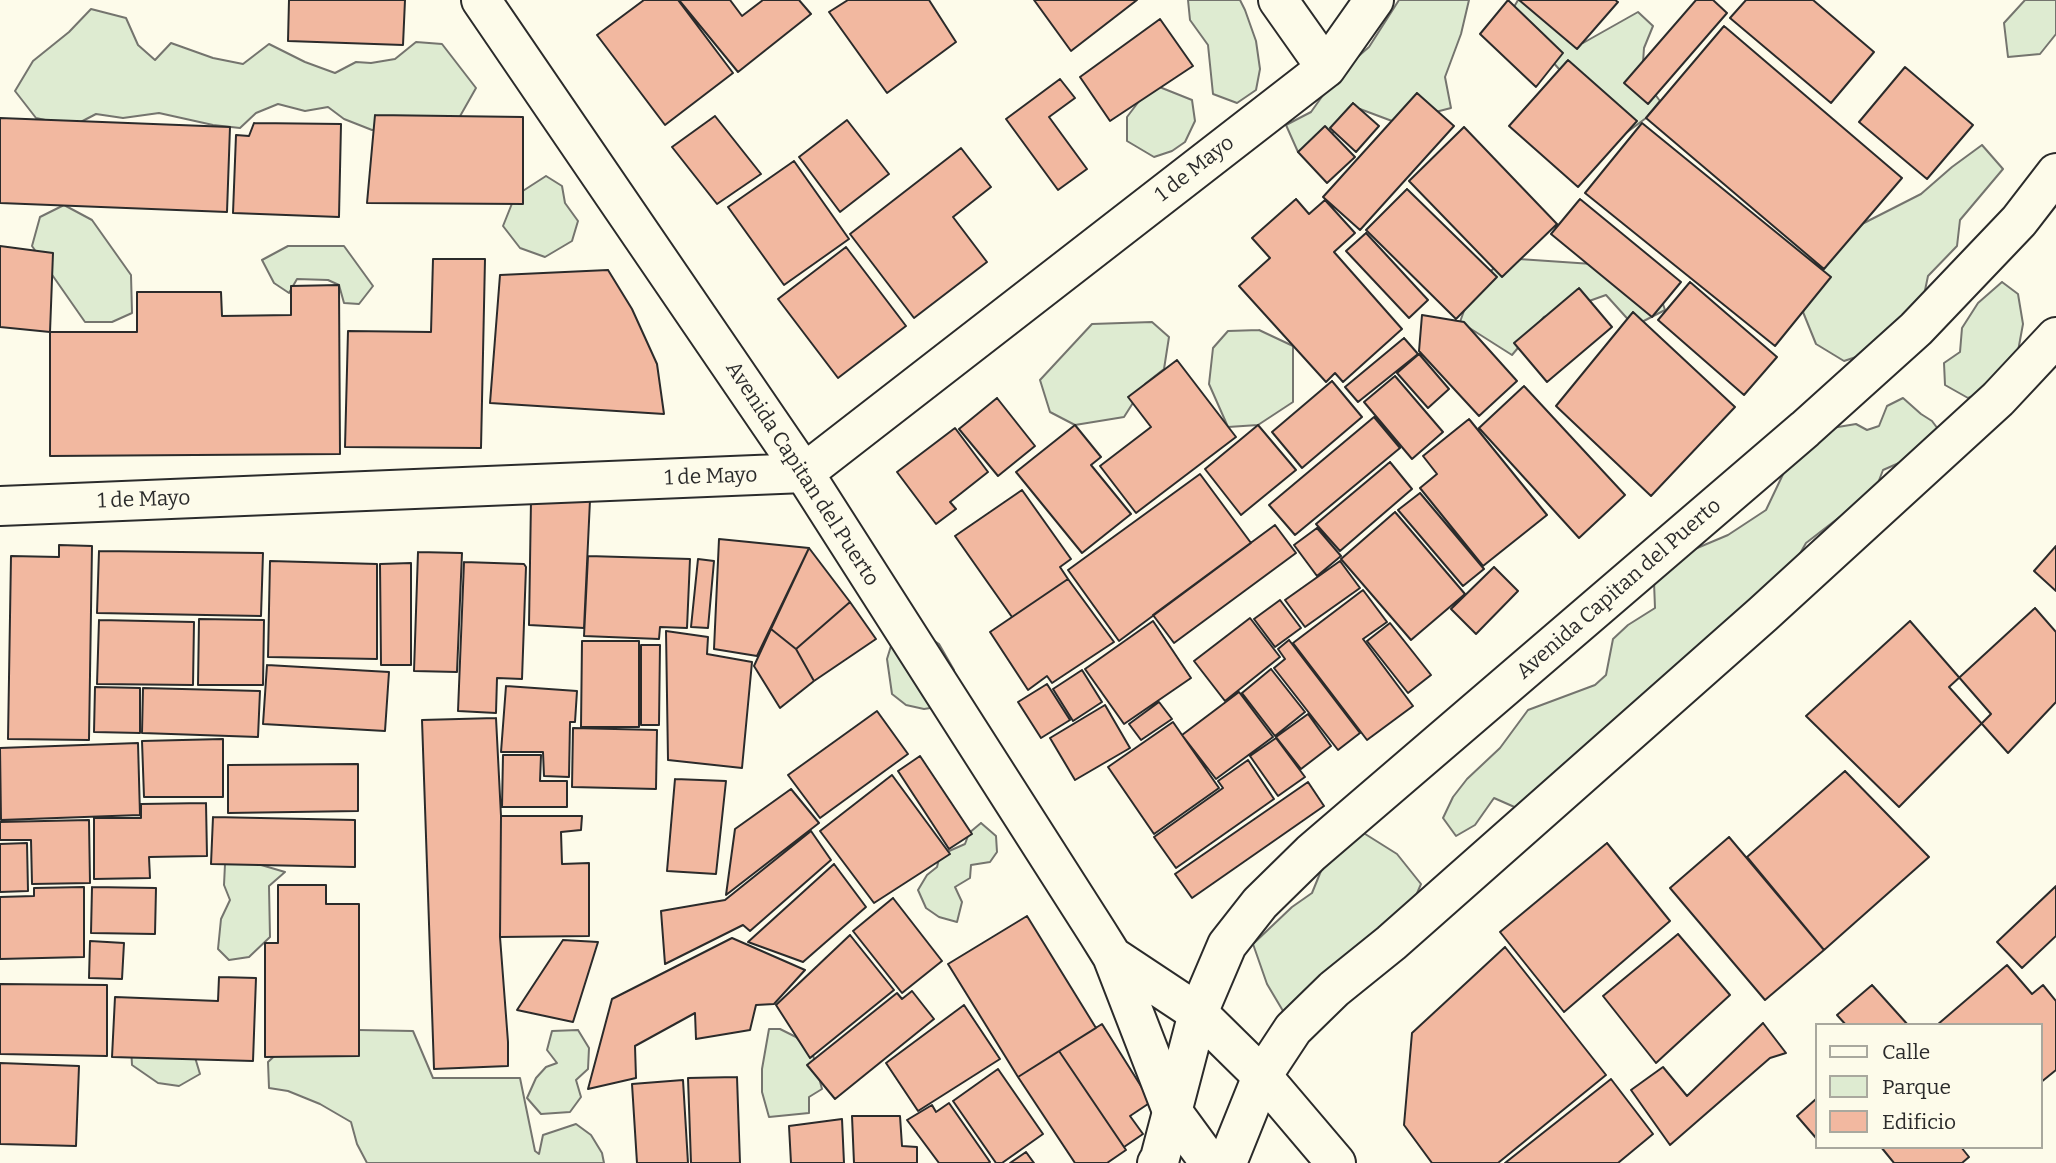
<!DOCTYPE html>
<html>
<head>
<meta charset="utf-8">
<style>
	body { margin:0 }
	#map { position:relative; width:2056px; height:1163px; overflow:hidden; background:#fdfbea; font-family:Bitter,serif }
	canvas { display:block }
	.legend { position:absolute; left:1815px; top:1023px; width:228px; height:126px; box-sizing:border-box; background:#fdfbea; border:2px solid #a9a89e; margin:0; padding:9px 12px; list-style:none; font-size:21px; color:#2b2b2b }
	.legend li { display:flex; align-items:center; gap:14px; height:35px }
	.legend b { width:35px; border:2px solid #a9a89e }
</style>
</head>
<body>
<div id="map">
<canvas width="2056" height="1163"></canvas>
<ul class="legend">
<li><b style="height:9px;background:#fdfbea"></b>Calle</li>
<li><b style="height:19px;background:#deebd1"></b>Parque</li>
<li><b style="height:19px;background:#f2b8a0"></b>Edificio</li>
</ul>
</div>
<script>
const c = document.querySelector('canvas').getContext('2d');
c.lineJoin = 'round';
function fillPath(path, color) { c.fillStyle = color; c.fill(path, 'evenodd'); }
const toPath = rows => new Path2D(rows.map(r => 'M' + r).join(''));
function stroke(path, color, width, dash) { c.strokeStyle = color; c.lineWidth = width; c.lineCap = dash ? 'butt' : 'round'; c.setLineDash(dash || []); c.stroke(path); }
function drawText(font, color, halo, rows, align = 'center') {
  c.font = font + ' Bitter,serif'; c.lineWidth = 5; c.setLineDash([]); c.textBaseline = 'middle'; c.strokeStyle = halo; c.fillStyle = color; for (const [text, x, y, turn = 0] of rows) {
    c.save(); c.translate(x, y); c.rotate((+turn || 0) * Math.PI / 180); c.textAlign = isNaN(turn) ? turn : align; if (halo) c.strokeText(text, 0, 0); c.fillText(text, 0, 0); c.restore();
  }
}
const green = toPath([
	[1188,0,1240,0,1245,10,1256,41,1260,69,1256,90,1237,103,1213,94,1208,45,1190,20,1188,0],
	[1399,0,1469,0,1461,34,1445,77,1451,108,1420,116,1392,121,1360,109,1320,144,1298,152,1286,125,1311,112,1338,74,1369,47,1399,0],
	[1518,0,1545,0,1559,12,1583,43,1638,12,1653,26,1644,48,1642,77,1660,101,1646,118,1626,133,1601,104,1559,69,1510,14,1518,0],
	[2025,0,2056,0,2056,34,2040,54,2008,57,2004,23,2025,0],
	[91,9,126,18,138,45,155,60,171,43,213,58,243,64,269,44,305,62,335,73,356,62,371,63,395,59,416,42,442,44,476,88,459,118,372,130,344,119,328,107,305,111,278,104,256,113,240,128,213,125,159,113,123,118,96,114,73,126,36,118,15,91,33,61,69,32,91,9],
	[1152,84,1192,100,1195,121,1185,142,1172,151,1154,157,1127,141,1127,117,1152,84],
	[1982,145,2003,169,1960,220,1957,246,1928,276,1919,319,1880,349,1844,361,1816,344,1803,312,1829,248,1864,223,1921,194,1952,167,1982,145],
	[546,176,562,186,565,203,578,221,572,241,545,257,520,248,503,226,515,196,546,176],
	[64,205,92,220,131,275,132,313,112,322,85,322,32,246,40,217,64,205],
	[288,246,344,246,373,286,359,304,344,303,339,285,328,280,297,279,289,293,274,283,262,260,288,246],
	[1504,258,1651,268,1665,310,1634,326,1606,295,1544,317,1512,355,1460,322,1471,291,1504,258],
	[2002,282,2018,294,2023,324,2018,351,1995,387,1968,398,1945,385,1944,363,1960,352,1962,328,1978,303,2002,282],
	[1152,322,1169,337,1164,369,1145,384,1124,417,1075,425,1050,412,1040,380,1092,324,1152,322],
	[1259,330,1293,346,1293,402,1258,425,1228,427,1209,384,1213,348,1228,331,1259,330],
	[1903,398,1921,414,1932,421,1941,433,1908,459,1883,470,1878,483,1863,499,1806,543,1798,557,1519,809,1494,798,1475,825,1456,836,1443,818,1453,797,1467,779,1500,748,1528,710,1595,685,1606,675,1613,639,1628,625,1655,608,1654,582,1664,562,1728,535,1766,510,1786,468,1808,432,1856,424,1867,430,1879,426,1887,406,1903,398],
	[930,638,939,644,954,670,955,686,943,706,924,709,906,705,892,694,887,659,891,646,899,639,930,638],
	[981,823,996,836,997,852,990,862,971,865,970,878,955,887,962,902,957,922,939,917,926,908,918,890,927,875,937,867,940,855,965,844,969,833,981,823],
	[1362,832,1397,854,1421,884,1412,905,1286,1016,1267,984,1253,944,1292,907,1312,893,1323,866,1362,832],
	[251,862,285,872,269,886,270,937,249,957,229,960,218,949,221,919,230,900,224,885,225,864,251,862],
	[303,1029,413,1031,433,1078,520,1078,535,1151,539,1154,543,1135,576,1124,591,1135,602,1153,604,1163,367,1163,357,1144,351,1122,320,1104,288,1091,269,1088,268,1062,303,1029],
	[769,1029,780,1029,796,1037,813,1055,822,1089,809,1097,809,1113,769,1117,762,1092,762,1069,769,1029],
	[578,1030,589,1048,588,1069,576,1080,581,1097,570,1112,541,1114,527,1098,536,1078,546,1067,557,1063,547,1050,552,1031,578,1030],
	[131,1046,194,1054,200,1074,179,1086,158,1083,132,1065,131,1046]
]);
fillPath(green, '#deebd1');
stroke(green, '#74746e', 2);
const building = toPath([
	[289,0,405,0,403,45,288,41,289,0],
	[644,0,678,0,733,73,665,125,597,35,644,0],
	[679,0,730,0,742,16,763,0,799,0,811,14,738,72,679,0],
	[848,0,929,0,956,42,887,93,829,12,848,0],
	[1034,0,1137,0,1071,51,1034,0],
	[1508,0,1563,53,1536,87,1480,34,1508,0],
	[1519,0,1615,0,1618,2,1577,49,1519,0],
	[1696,0,1713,0,1727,13,1648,104,1624,83,1696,0],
	[1746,0,1813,0,1874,52,1831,103,1730,18,1746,0],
	[1160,19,1193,66,1110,121,1080,77,1160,19],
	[1724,26,1902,178,1824,269,1646,118,1724,26],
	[1568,60,1637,121,1578,187,1509,126,1568,60],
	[1905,67,1973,125,1927,179,1859,122,1905,67],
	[1060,79,1075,98,1049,117,1087,169,1058,190,1006,119,1060,79],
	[1417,93,1454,126,1360,230,1323,197,1417,93],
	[1353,103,1379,126,1356,152,1330,128,1353,103],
	[375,115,523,117,523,204,367,203,375,115],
	[715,116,761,174,717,204,672,147,715,116],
	[0,118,230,127,227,212,0,203,0,118],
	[847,120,889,174,840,212,799,157,847,120],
	[254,123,341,124,339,217,233,213,236,135,249,136,254,123],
	[1642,123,1831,277,1775,346,1585,193,1642,123],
	[1325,126,1355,157,1327,183,1298,152,1325,126],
	[1464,127,1557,224,1502,277,1409,181,1464,127],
	[961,148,991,187,953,217,987,262,914,318,850,234,961,148],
	[794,161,849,239,784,285,728,207,794,161],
	[1407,189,1497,277,1456,319,1366,230,1407,189],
	[1296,199,1309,214,1325,200,1355,233,1334,252,1402,329,1343,382,1335,373,1326,382,1239,286,1270,258,1252,238,1296,199],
	[1580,199,1681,282,1652,317,1551,234,1580,199],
	[1366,233,1428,300,1409,318,1346,251,1366,233],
	[0,246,53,253,50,332,0,327,0,246],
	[846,247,906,326,838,378,778,299,846,247],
	[433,259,485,259,481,448,345,447,348,331,431,332,433,259],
	[608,270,632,309,657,364,664,414,490,403,500,275,608,270],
	[1690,282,1777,357,1744,395,1658,320,1690,282],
	[339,285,340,454,50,456,50,332,137,332,137,292,221,292,222,316,291,315,291,286,339,285],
	[1579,288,1612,327,1547,382,1514,343,1579,288],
	[1633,312,1735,407,1651,496,1556,406,1633,312],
	[1422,315,1464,322,1517,381,1479,416,1419,351,1422,315],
	[1404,338,1418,354,1358,402,1345,387,1404,338],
	[1419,354,1449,389,1428,408,1397,373,1419,354],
	[1177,360,1236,437,1136,513,1100,466,1151,427,1128,397,1177,360],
	[1395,376,1443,432,1412,459,1364,402,1395,376],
	[1332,381,1362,417,1302,468,1272,432,1332,381],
	[1524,386,1625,495,1579,538,1479,428,1524,386],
	[997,398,1035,446,998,476,959,429,997,398],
	[1374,417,1400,448,1295,535,1269,505,1374,417],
	[1469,419,1547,515,1483,566,1420,488,1437,474,1423,456,1469,419],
	[1075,425,1101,457,1091,465,1131,514,1082,553,1016,472,1075,425],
	[1258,425,1296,470,1241,515,1205,469,1258,425],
	[955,428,988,472,950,502,956,509,936,524,897,472,955,428],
	[1390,462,1412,489,1340,551,1316,524,1390,462],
	[1200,474,1251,543,1119,641,1068,570,1200,474],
	[1022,490,1071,559,1060,567,1068,579,1012,617,955,536,1022,490],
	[1420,493,1484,569,1463,586,1398,510,1420,493],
	[531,500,590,500,584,628,529,625,531,500],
	[1395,512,1465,594,1411,640,1341,559,1395,512],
	[1275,525,1296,553,1174,643,1153,615,1275,525],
	[1317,528,1341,556,1317,576,1294,545,1317,528],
	[719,539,809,548,757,656,714,649,719,539],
	[59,545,92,546,89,740,8,739,11,556,59,557,59,545],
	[2056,546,2056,591,2034,571,2056,546],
	[809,548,850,602,796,649,771,629,809,548],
	[99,551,263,553,261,616,97,613,99,551],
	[418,552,462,553,457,672,414,671,418,552],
	[588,556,690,559,687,628,660,627,659,639,584,636,588,556],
	[698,559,714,561,708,628,691,627,698,559],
	[270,561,377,564,377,659,268,657,270,561],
	[1340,561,1360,588,1305,627,1285,600,1340,561],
	[464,562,524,564,526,567,522,679,497,678,496,713,458,711,464,562],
	[411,563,411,665,381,665,380,564,411,563],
	[1494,567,1518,591,1476,634,1451,609,1494,567],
	[1068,579,1114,642,1052,683,1047,676,1028,690,990,632,1068,579],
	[1363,590,1387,622,1363,639,1413,706,1367,740,1293,643,1363,590],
	[1280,600,1301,628,1275,647,1254,619,1280,600],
	[850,602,876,639,814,681,796,649,850,602],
	[2035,608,2056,632,2056,702,2008,753,1949,687,2035,608],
	[1250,618,1280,657,1225,701,1194,661,1250,618],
	[199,619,264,620,263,685,198,685,199,619],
	[99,620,194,622,193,685,97,684,99,620],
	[1153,621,1191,678,1124,724,1085,669,1153,621],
	[1910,621,1991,714,1899,807,1806,716,1910,621],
	[1390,623,1431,675,1408,693,1367,641,1390,623],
	[771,629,796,649,814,681,780,708,754,666,771,629],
	[666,631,708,637,707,654,752,662,742,768,668,760,666,631],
	[1289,640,1360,733,1338,750,1274,668,1285,659,1278,649,1289,640],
	[582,641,639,641,639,727,581,727,582,641],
	[641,645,660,645,659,725,641,725,641,645],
	[267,665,389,672,385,731,263,724,267,665],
	[1271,669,1305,712,1275,736,1242,693,1271,669],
	[1082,670,1102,702,1073,721,1053,689,1082,670],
	[1047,684,1070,720,1041,738,1018,702,1047,684],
	[506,686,577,691,575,722,570,722,569,777,544,776,543,752,501,752,506,686],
	[95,687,140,688,140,733,94,732,95,687],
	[143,688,260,691,258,737,142,733,143,688],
	[1239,692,1273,737,1216,779,1182,735,1239,692],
	[1159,702,1172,719,1141,740,1129,724,1159,702],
	[1105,705,1130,748,1075,780,1050,738,1105,705],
	[877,711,908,754,820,818,788,775,877,711],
	[1308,714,1331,746,1301,769,1276,737,1308,714],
	[496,718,501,816,500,937,508,1042,508,1066,434,1069,422,720,496,718],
	[1173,722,1219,788,1154,834,1108,767,1173,722],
	[573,728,657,730,656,789,572,787,573,728],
	[1276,738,1305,777,1278,796,1250,756,1276,738],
	[223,739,223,797,144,797,142,741,223,739],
	[138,743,140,815,1,820,0,748,138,743],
	[503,755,541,755,540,781,567,781,567,807,502,807,503,755],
	[920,756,972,834,949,849,898,771,920,756],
	[1248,760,1274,799,1176,868,1154,837,1223,788,1218,781,1248,760],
	[358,764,358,811,228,813,228,765,358,764],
	[1845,771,1929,857,1824,950,1747,857,1845,771],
	[892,775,950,854,874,903,820,831,892,775],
	[675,779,726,781,716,874,667,871,675,779],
	[1308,782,1324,806,1192,898,1175,874,1308,782],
	[791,789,819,823,726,895,735,829,791,789],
	[206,803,207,856,149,857,150,878,94,879,94,818,141,818,141,804,206,803],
	[501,816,582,816,581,830,561,832,562,864,589,863,589,936,500,937,501,816],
	[213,817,355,820,355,867,211,864,213,817],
	[89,820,90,883,32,884,31,840,0,840,0,822,89,820],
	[811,831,831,860,750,931,743,925,665,964,661,911,725,900,811,831],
	[1729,837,1824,950,1765,1000,1670,888,1729,837],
	[27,843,28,891,0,892,0,844,27,843],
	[1607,843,1670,921,1564,1012,1500,932,1607,843],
	[834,864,866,907,803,962,748,942,834,864],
	[278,885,326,885,326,904,359,904,359,1056,265,1057,265,943,278,943,278,885],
	[2056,886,2056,936,2022,968,1997,942,2056,886],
	[84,887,84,957,0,959,0,897,34,896,34,888,84,887],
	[92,887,156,888,155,934,91,933,92,887],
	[893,898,942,961,902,993,853,931,893,898],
	[1027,916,1096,1028,1018,1077,948,964,1027,916],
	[1678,934,1730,995,1656,1063,1603,996,1678,934],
	[850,935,894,990,810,1058,776,1005,850,935],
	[732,938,805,970,774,1004,756,1005,750,1030,696,1039,695,1013,635,1046,636,1078,588,1089,612,999,732,938],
	[563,940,598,942,573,1022,517,1010,563,940],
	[90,941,124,943,122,979,89,978,90,941],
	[1505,947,1606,1075,1498,1163,1432,1163,1404,1125,1412,1033,1505,947],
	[2007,965,2032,994,2043,985,2056,1001,2056,1070,2040,1083,2040,1025,1937,1025,2007,965],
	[219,977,256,978,253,1061,112,1057,115,997,218,1001,219,977],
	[0,984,107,985,107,1056,0,1054,0,984],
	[1872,985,1908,1025,1846,1025,1837,1015,1872,985],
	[912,991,934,1019,835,1099,807,1065,897,993,902,999,912,991],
	[964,1005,1000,1059,918,1111,886,1063,964,1005],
	[1763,1023,1786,1053,1770,1058,1670,1145,1631,1090,1663,1067,1687,1096,1763,1023],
	[1102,1024,1151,1102,1130,1116,1143,1134,1124,1147,1059,1051,1102,1024],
	[1059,1051,1126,1150,1107,1163,1075,1163,1018,1077,1059,1051],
	[0,1063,79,1066,76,1146,0,1144,0,1063],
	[998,1069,1043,1134,1002,1163,996,1163,953,1101,998,1069],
	[737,1077,740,1163,691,1163,688,1078,737,1077],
	[1611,1079,1653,1134,1618,1163,1505,1163,1611,1079],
	[683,1080,688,1163,637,1163,632,1084,683,1080],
	[1816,1099,1816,1138,1797,1116,1816,1099],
	[949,1103,990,1162,988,1163,939,1163,907,1120,932,1105,936,1112,949,1103],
	[852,1116,900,1116,902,1146,917,1147,917,1163,854,1163,852,1116],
	[842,1119,844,1163,791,1163,789,1126,842,1119],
	[1881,1147,1961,1147,1969,1157,1962,1163,1894,1163,1881,1147],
	[1026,1152,1034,1163,1010,1163,1026,1152]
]);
fillPath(building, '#f2b8a0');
stroke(building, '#2b2b2b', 2);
const minor = toPath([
	[481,0,804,473,1097,932,1112,956,1172,1111,1210,1163],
	[1278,0,1326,68],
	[0,506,804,473,1326,68,1374,0],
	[1112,956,1198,1013,1262,1076,1336,1163]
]);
const tertiary = toPath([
	[1157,1163,1160,1158,1198,1013,1227,945,1260,903,1311,853,1805,429,1916,329,2019,221,2056,173],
	[1227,1163,1262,1076,1293,1029,1334,989,1391,943,1763,614,1998,399,2056,337]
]);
stroke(minor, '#2b2b2b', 42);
stroke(tertiary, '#2b2b2b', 42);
stroke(minor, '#fdfbea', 38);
stroke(tertiary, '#fdfbea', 38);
drawText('21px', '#2b2b2b', '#fdfbea', [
	["1 de Mayo",1195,169,-38],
	["Avenida Capitan del Puerto",802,474,57],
	["1 de Mayo",711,477,-2],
	["1 de Mayo",144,500,-2],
	["Avenida Capitan del Puerto",1619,589,-41]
]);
</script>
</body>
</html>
